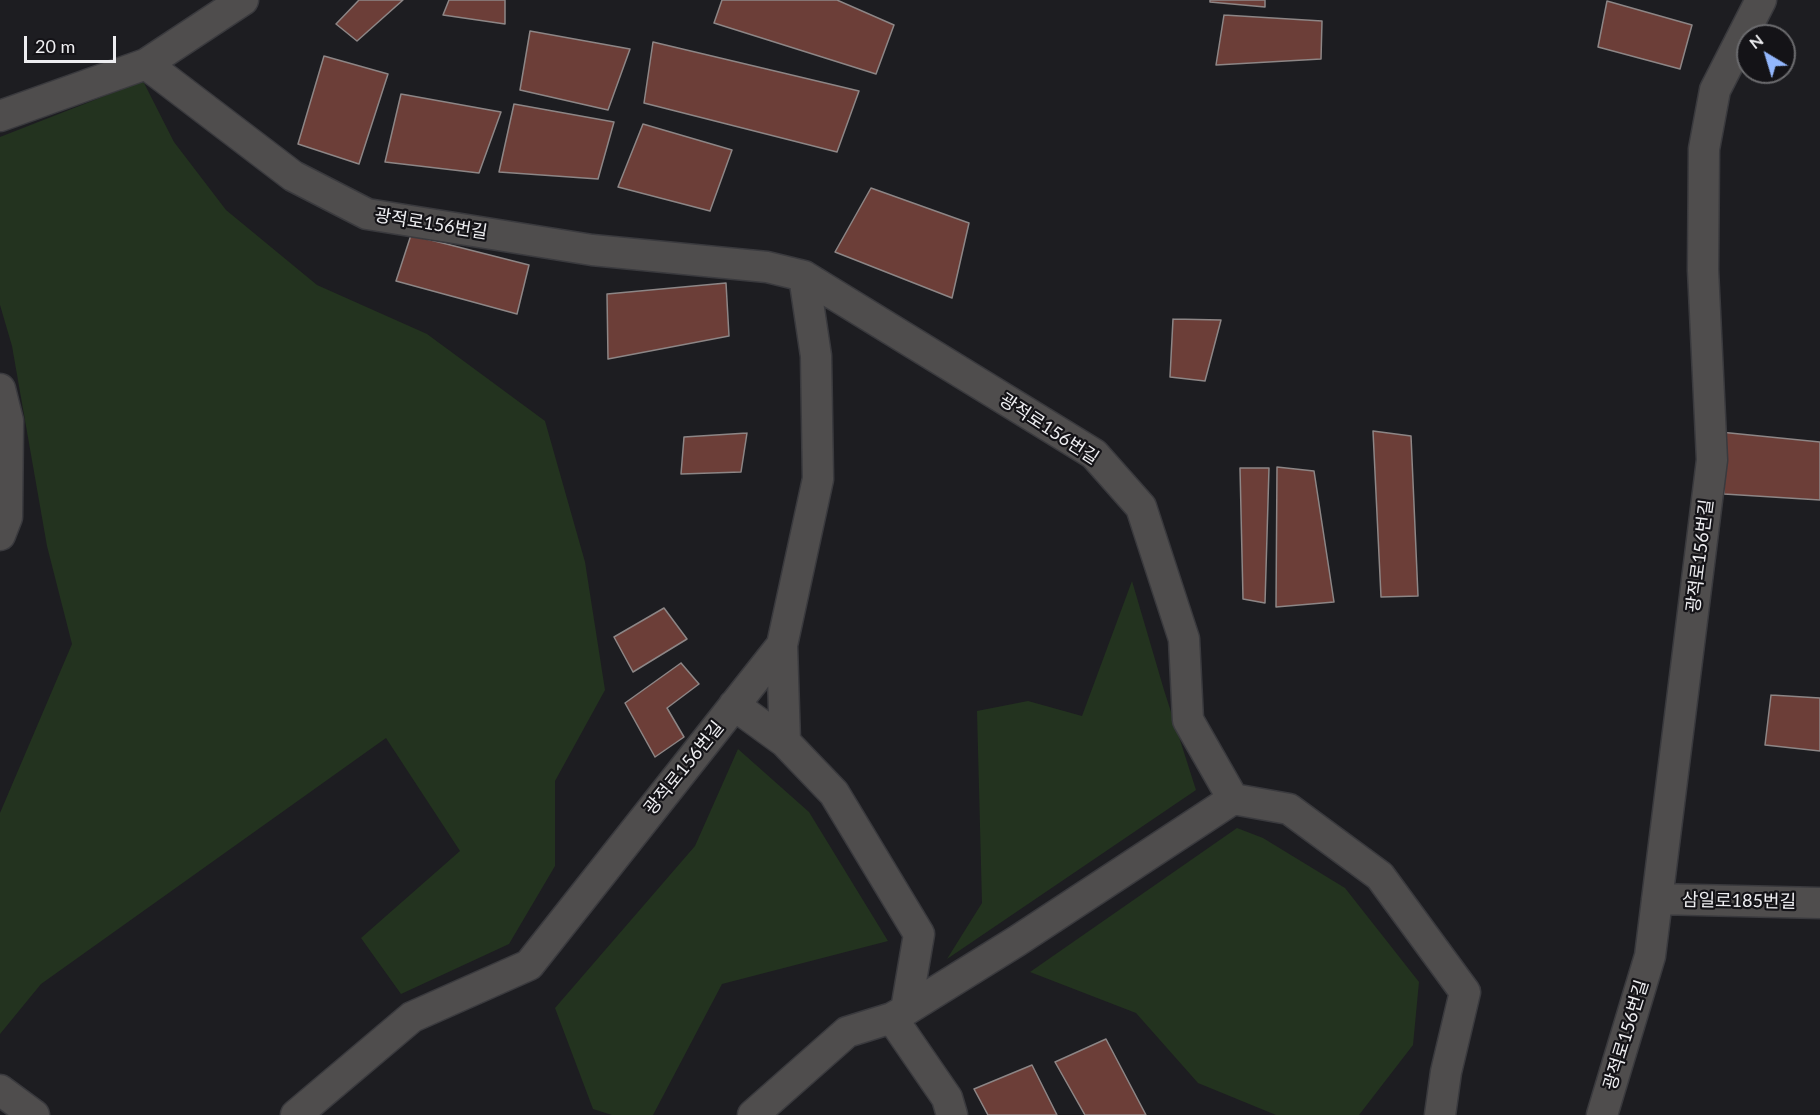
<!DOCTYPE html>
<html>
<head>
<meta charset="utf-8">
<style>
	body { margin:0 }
	#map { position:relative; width:1820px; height:1115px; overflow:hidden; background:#1d1d21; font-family:Lato,sans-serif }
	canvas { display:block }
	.north { position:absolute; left:1736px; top:24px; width:60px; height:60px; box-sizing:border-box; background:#141317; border:2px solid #6b6b6e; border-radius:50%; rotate:322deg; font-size:16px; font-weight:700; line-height:24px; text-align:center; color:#eeeef1 }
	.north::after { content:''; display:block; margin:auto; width:21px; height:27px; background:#93b7fd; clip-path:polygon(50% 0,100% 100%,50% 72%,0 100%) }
	.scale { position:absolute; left:24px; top:36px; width:92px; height:27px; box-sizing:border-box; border:3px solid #eeeef1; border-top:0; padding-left:8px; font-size:18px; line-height:21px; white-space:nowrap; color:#eeeef1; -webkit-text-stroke:4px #141317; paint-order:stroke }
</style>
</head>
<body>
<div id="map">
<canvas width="1820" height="1115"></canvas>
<div class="north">N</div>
<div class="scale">20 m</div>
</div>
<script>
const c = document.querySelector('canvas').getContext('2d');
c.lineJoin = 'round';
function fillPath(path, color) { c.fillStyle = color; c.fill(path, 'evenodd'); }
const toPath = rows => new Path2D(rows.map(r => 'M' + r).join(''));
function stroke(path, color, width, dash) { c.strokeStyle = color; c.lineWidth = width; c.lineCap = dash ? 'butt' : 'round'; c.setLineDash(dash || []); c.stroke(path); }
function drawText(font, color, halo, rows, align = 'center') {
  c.font = font + ' Lato,"Noto Sans KR",sans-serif'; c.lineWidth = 4.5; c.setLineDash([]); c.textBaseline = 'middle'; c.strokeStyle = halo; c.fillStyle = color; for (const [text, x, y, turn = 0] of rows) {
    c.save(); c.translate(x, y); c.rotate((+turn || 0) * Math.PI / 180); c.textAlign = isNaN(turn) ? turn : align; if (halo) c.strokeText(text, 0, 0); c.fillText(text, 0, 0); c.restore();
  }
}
fillPath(toPath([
	[143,81,174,142,226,210,317,285,427,334,545,421,585,562,605,690,555,781,555,866,509,944,401,994,361,938,460,851,386,738,41,984,0,1034,0,813,72,644,47,546,12,346,0,305,0,137],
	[1132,581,1164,690,1196,790,947,959,982,903,977,711,1028,701,1082,716],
	[738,749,809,812,888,941,722,984,653,1115,612,1115,593,1109,555,1008,695,846],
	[1237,828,1263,838,1345,888,1419,982,1413,1045,1359,1115,1276,1115,1198,1083,1136,1013,1030,972]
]), '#23331f');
const building = toPath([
	[359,0,403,0,357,41,336,24,359,0],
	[449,0,505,0,505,24,443,15,449,0],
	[722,0,837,0,894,25,876,74,714,23,722,0],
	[1210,0,1265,0,1265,7,1210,2,1210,0],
	[1607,1,1692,25,1680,69,1598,47,1607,1],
	[1224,15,1322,21,1321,59,1216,65,1224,15],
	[530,31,630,49,608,110,520,90,530,31],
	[653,42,859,91,837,152,644,103,653,42],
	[324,56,388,74,359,164,298,144,324,56],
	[401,94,501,112,479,173,385,162,401,94],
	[514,104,614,122,598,179,499,172,514,104],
	[643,124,732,150,710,211,618,187,643,124],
	[871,188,969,223,952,298,835,252,871,188],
	[411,235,529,265,517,314,396,281,411,235],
	[726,283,729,336,608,359,607,294,726,283],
	[1173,319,1221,320,1205,381,1170,377,1173,319],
	[1373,431,1411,436,1418,596,1381,597,1373,431],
	[1720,432,1820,442,1820,500,1724,494,1720,432],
	[747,433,741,472,681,474,684,437,747,433],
	[1277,467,1314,471,1334,602,1276,607,1277,467],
	[1240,468,1269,468,1265,603,1243,599,1240,468],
	[664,608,687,639,633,672,614,637,664,608],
	[681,663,699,684,667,708,684,737,655,757,625,703,681,663],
	[1771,695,1820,698,1820,751,1765,745,1771,695],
	[1106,1039,1146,1115,1085,1115,1055,1062,1106,1039],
	[1032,1065,1057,1115,988,1115,974,1089,1032,1065]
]);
fillPath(building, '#6c3e38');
stroke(building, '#8d8686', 1.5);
const minor = toPath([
	[243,0,146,64,293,176,367,214,592,250,767,267,804,276,1094,454,1141,507,1184,639,1188,720,1233,799,1289,809,1380,876,1465,992,1446,1072,1440,1115],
	[0,116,146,64],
	[0,389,8,421,7,517,0,535],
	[782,645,785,742,834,793,919,934,906,1010],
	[734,705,785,742],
	[1657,899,1820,903],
	[892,1018,947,1098,952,1115],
	[0,1090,34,1115],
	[296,1115,412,1017,529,965,782,645,818,479,816,356,804,276],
	[753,1115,847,1032,892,1018,906,1010,1017,941,1233,799],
	[1602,1115,1650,956,1712,460,1703,270,1704,149,1715,90,1761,0]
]);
stroke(minor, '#3a3a3e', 33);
stroke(minor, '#4f4d4d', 30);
drawText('18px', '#eeeef1', '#141317', [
	["광적로156번길",431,224,9],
	["광적로156번길",1049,429,33],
	["광적로156번길",1700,556,-83],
	["광적로156번길",684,768,-51],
	["삼일로185번길",1739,901,1],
	["광적로156번길",1626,1035,-73]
]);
</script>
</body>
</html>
